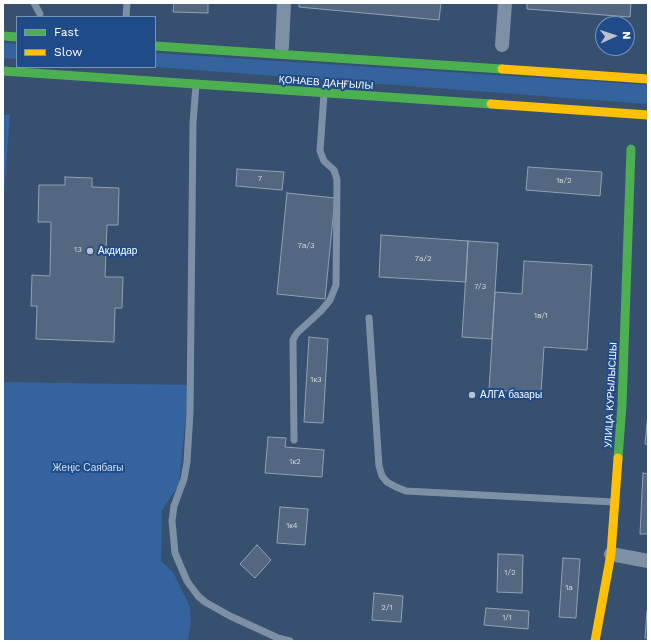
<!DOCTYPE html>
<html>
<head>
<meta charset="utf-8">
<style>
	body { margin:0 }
	#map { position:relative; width:651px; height:644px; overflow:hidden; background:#375070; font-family:"Work Sans",sans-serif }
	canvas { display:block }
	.frame { position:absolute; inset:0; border:4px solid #fff; pointer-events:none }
	.legend { position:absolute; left:16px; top:16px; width:140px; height:52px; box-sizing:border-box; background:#1f4c88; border:1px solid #7994b8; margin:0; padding:5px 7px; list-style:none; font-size:12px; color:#fff }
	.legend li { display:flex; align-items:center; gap:8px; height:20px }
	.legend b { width:20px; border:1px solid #7994b8 }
	.north { position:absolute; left:595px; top:16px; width:40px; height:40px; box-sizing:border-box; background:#1f4c88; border:1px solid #7994b8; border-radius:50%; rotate:87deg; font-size:11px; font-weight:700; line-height:16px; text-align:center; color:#fff }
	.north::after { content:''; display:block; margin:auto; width:14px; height:18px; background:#b9c2cd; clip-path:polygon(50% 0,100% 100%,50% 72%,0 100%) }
</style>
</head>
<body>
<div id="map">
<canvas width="651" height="644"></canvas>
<div class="frame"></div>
<ul class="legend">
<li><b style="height:5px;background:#4caf50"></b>Fast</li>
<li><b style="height:5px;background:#ffc107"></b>Slow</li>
</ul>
<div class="north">N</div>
</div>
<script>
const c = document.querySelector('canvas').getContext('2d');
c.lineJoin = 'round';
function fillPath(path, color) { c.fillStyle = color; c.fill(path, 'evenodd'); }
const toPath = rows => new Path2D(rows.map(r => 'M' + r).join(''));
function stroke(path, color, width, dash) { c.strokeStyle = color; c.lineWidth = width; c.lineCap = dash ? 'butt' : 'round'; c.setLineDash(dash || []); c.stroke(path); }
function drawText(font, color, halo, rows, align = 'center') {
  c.font = font + ' "Work Sans",sans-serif'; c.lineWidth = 4; c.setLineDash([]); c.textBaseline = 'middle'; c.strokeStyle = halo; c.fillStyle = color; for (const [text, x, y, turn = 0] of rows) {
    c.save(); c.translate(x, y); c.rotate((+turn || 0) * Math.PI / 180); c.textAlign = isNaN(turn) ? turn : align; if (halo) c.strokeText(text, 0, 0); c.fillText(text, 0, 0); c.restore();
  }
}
fillPath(toPath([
	[3,43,17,44,17,59,3,58],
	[155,53,648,85,648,104,155,67],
	[3,115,10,115,3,207],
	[3,382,189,385,179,485,162,510,161,561,173,572,190,607,191,622,188,641,3,641]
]), '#34639e');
const building = toPath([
	[174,3,208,3,208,13,173,12,174,3],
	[299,3,441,3,439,20,299,7,299,3],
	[527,3,631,3,630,17,527,9,527,3],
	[528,167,602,172,600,196,526,190,528,167],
	[237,169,284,172,282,190,236,186,237,169],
	[65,177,92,178,92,187,119,188,118,225,107,225,105,277,123,277,122,308,115,308,114,342,36,339,37,306,31,306,32,275,50,276,51,222,38,222,39,185,65,185,65,177],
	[287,193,335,198,325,299,277,294,287,193],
	[381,235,468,241,466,282,379,277,381,235],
	[468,241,498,243,492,339,462,337,468,241],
	[524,261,592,265,587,350,544,347,541,393,489,390,495,292,522,294,524,261],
	[309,337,328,339,323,423,304,422,309,337],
	[648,413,648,445,645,444,648,413],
	[268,437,286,438,285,447,324,450,322,477,265,473,268,437],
	[643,473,648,474,648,534,640,534,643,473],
	[280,507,308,509,305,545,277,543,280,507],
	[257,545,271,560,255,578,240,564,257,545],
	[498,554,523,555,522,593,497,592,498,554],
	[563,558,580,559,576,618,559,617,563,558],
	[374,593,403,596,401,622,372,620,374,593],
	[486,608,529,611,528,629,484,625,486,608],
	[647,611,648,612,648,638,645,638,647,611]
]);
fillPath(building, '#536780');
stroke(building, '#92a1b4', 1);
stroke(toPath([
	[34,3,40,14],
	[126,17,127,3],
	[196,85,193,123,190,412,187,462,184,479,174,506,172,521,175,553,187,581,198,596,205,602,230,616,278,638,290,641],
	[369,318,379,466,382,476,387,482,396,487,406,491,613,502],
	[294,440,293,340,295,336,298,332,321,311,330,300,336,285,337,180,334,170,324,161,320,151,324,94]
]), '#7e90a6', 7);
stroke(toPath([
	[502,45,505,3],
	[282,47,284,3],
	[611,554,648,561]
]), '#7e90a6', 14);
stroke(toPath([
	[3,36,17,37],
	[155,46,502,69],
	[3,71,491,104],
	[618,458,622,405,631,149]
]), '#4caf50', 9);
stroke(toPath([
	[502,69,648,79],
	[491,104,648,115],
	[595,641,611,554,618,458]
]), '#ffc107', 9);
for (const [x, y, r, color] of [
	[90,251,4,"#b9c2cd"],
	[472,395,4,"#b9c2cd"]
]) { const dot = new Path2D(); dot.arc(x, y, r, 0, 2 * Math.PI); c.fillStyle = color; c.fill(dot); stroke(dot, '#1f4c88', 1.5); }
drawText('8px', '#d4d9df', null, [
	["7",260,179],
	["1в/2",564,181],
	["7а/3",306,246],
	["13",78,250],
	["7а/2",423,259],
	["7/3",480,287],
	["1в/1",541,316],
	["1к3",316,380],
	["1к2",295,462],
	["1к4",292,526],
	["1/2",510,573],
	["1а",569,588],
	["2/1",387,608],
	["1/1",507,618]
]);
drawText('10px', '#fff', '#1f4c88', [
	["ҚОНАЕВ ДАҢҒЫЛЫ",326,83,4],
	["УЛИЦА КУРЫЛЫСШЫ",611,395,-87]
]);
drawText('10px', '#fff', '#1f4c88', [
	["Акдидар",98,251],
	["АЛГА базары",480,395]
], 'left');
drawText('10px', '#cfe1f8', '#1f4c88', [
	["Жеңіс Саябағы",88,468]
]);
</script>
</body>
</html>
